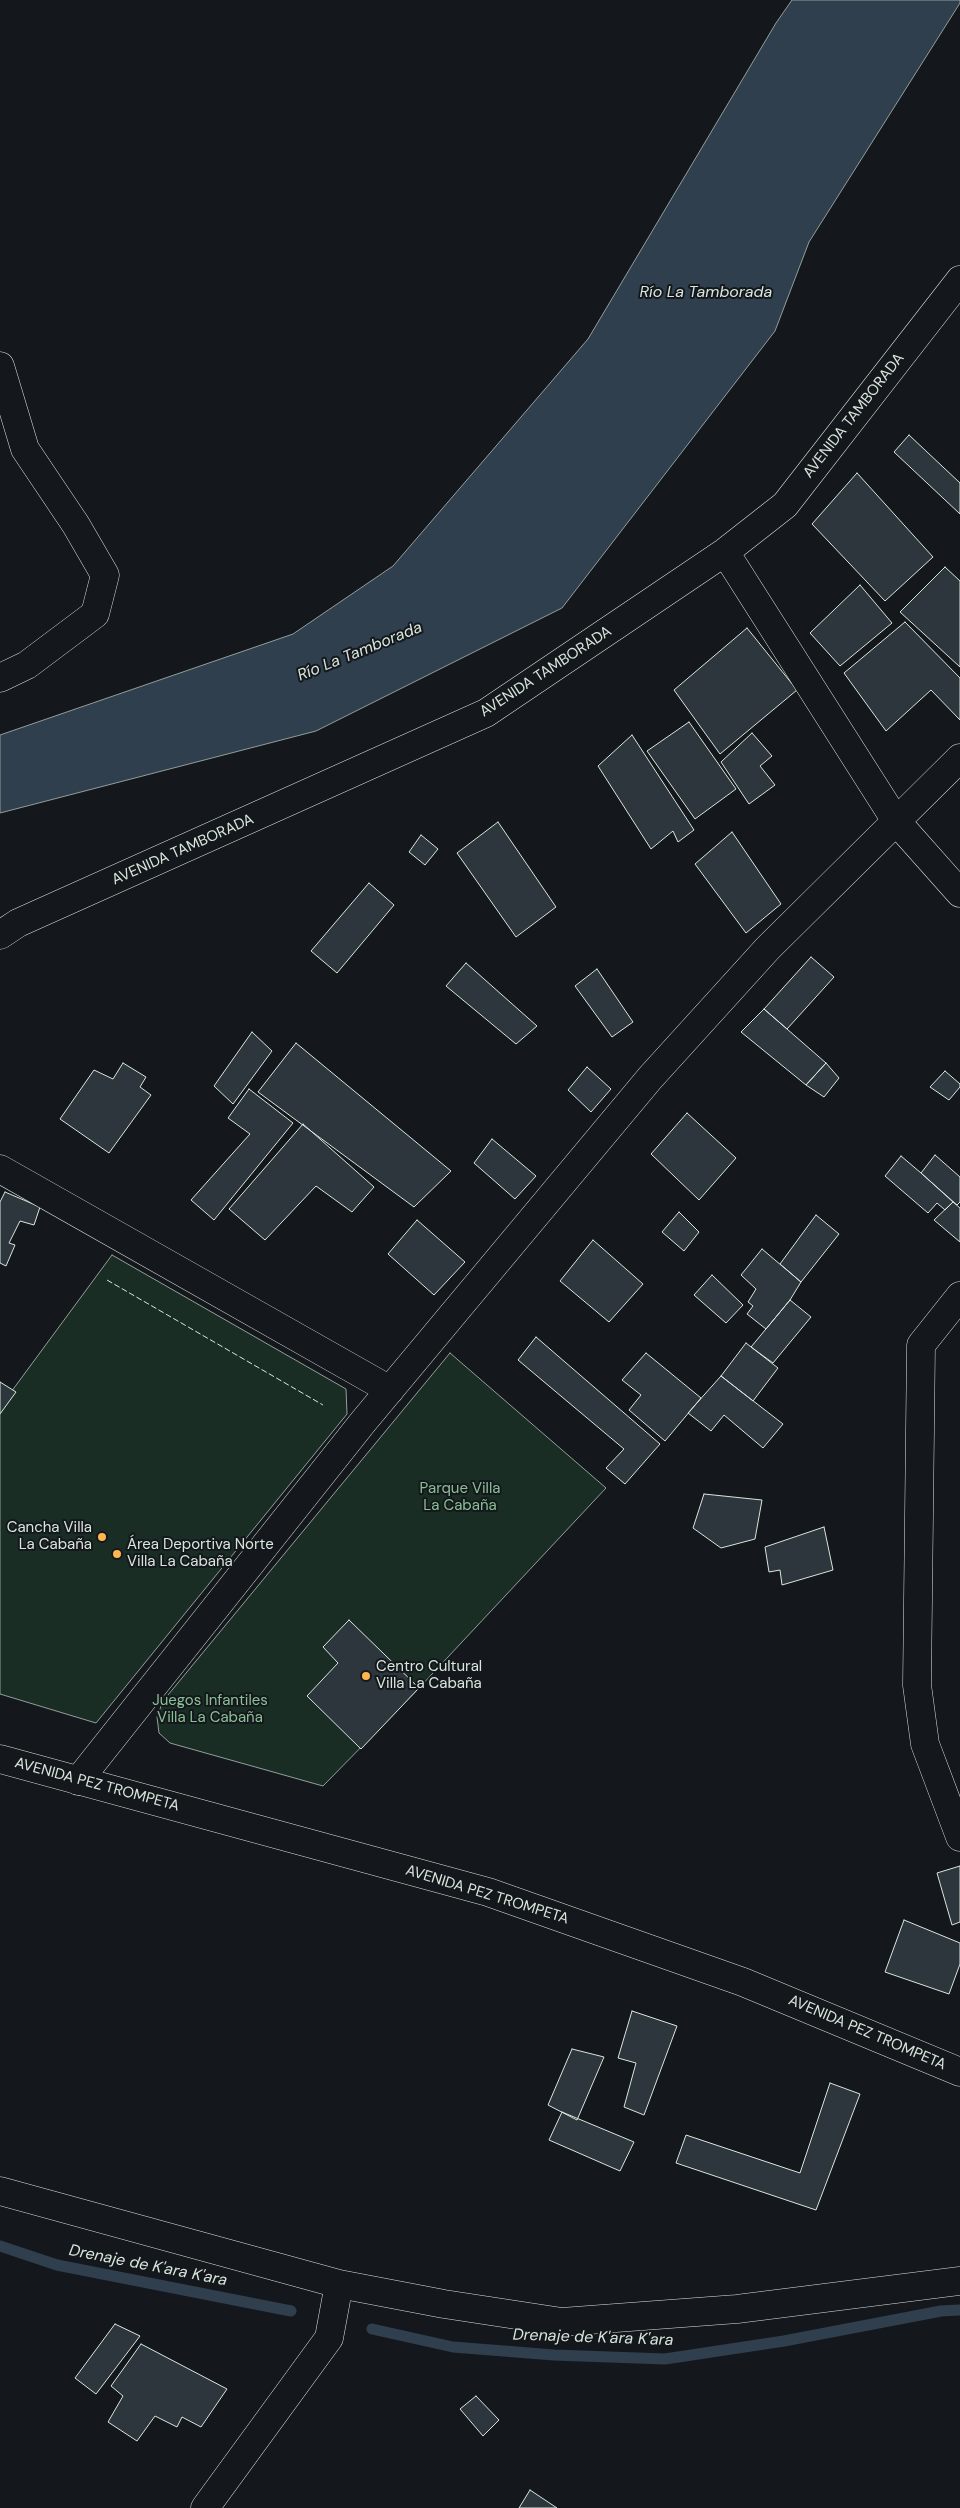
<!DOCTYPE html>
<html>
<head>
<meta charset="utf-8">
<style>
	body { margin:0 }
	canvas { display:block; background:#14181c }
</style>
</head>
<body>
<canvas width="960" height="2508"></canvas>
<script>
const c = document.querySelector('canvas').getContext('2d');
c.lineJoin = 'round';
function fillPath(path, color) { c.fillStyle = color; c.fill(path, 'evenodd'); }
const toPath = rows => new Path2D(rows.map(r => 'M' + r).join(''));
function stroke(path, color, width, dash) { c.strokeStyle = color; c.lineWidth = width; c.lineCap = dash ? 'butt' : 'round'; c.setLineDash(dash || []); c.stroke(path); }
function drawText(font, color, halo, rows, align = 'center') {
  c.font = font + ' "DM Sans",sans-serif'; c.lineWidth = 4; c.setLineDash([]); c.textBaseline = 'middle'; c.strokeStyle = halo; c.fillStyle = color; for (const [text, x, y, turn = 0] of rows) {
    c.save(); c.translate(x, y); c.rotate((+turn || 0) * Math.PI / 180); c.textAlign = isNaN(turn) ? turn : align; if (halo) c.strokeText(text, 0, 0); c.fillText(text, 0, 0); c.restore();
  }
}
const green = toPath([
	[112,1255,346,1389,347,1414,96,1723,0,1694,0,1407,112,1255],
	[450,1353,606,1488,419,1688,323,1786,170,1743,159,1733,157,1717,163,1701,450,1353]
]);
fillPath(green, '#1a2d24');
stroke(green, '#939e99', 1);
const water = toPath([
	[792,0,960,0,960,3,809,242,775,331,562,608,316,731,0,813,0,735,293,634,393,566,588,339,776,23,792,0]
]);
fillPath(water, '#2f3f4d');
stroke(water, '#939e99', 1);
stroke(toPath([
	[0,2246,57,2265,291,2311],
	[372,2329,453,2347,554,2355,665,2359,784,2341,941,2311,960,2310]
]), '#2f3f4d', 11);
const building = toPath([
	[909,435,960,483,960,514,894,452,909,435],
	[857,473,933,557,885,601,812,524,857,473],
	[945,567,960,581,960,667,900,612,945,567],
	[860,585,892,623,840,666,810,633,860,585],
	[905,622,960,678,960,720,931,690,886,731,844,673,905,622],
	[747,628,797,690,720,754,674,690,747,628],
	[689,722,736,789,695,819,647,751,689,722],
	[752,733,772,756,760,766,775,785,749,804,721,762,752,733],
	[632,735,694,830,678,842,673,831,651,849,598,766,632,735],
	[498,822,556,907,516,937,457,853,498,822],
	[732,832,781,904,746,933,695,864,732,832],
	[421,835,438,849,425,865,409,852,421,835],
	[369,883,394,905,337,973,311,951,369,883],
	[811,957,834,977,787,1029,764,1009,811,957],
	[466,963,537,1026,516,1044,446,986,466,963],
	[597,969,633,1022,612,1037,575,986,597,969],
	[764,1009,826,1063,806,1085,741,1032,764,1009],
	[252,1032,272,1051,233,1104,214,1086,252,1032],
	[296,1043,451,1171,414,1207,258,1092,296,1043],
	[123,1063,146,1077,140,1087,151,1095,109,1153,60,1119,94,1070,113,1079,123,1063],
	[826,1063,839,1078,824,1097,806,1085,826,1063],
	[587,1067,611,1089,591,1112,568,1090,587,1067],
	[945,1071,960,1084,960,1087,949,1100,930,1087,945,1071],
	[249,1089,293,1123,214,1220,191,1200,250,1134,228,1118,249,1089],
	[687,1113,736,1158,699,1200,651,1154,687,1113],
	[303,1124,374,1187,352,1212,316,1186,265,1240,229,1209,303,1124],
	[492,1139,536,1176,515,1199,474,1163,492,1139],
	[935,1155,960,1177,960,1202,957,1205,921,1173,935,1155],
	[901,1156,921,1173,953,1202,945,1210,937,1203,928,1213,885,1176,901,1156],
	[5,1192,40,1207,34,1225,20,1221,9,1243,15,1245,6,1266,0,1263,0,1202,5,1192],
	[953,1202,960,1208,960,1242,934,1220,953,1202],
	[679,1212,699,1232,684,1251,662,1232,679,1212],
	[816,1215,839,1234,801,1282,780,1264,816,1215],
	[417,1220,465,1262,434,1295,388,1254,417,1220],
	[593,1240,643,1284,609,1322,560,1281,593,1240],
	[762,1249,801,1282,790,1300,766,1329,747,1314,753,1306,748,1302,756,1289,741,1275,762,1249],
	[712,1275,743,1305,726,1323,694,1295,712,1275],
	[790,1300,811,1317,773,1363,751,1347,790,1300],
	[536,1337,660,1444,625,1484,606,1468,624,1449,518,1360,536,1337],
	[746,1343,778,1368,753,1401,721,1376,746,1343],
	[646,1353,701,1398,665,1441,629,1410,641,1395,622,1380,646,1353],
	[721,1376,783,1424,763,1448,724,1415,711,1431,688,1413,721,1376],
	[0,1382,16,1392,0,1414,0,1382],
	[704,1494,762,1500,755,1539,721,1548,693,1528,704,1494],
	[824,1527,833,1570,782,1585,780,1570,769,1572,765,1547,824,1527],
	[349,1620,419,1688,361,1749,307,1696,338,1663,323,1647,349,1620],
	[960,1866,960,1922,952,1925,937,1873,960,1866],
	[904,1920,960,1943,960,1964,949,1994,885,1972,904,1920],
	[632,2011,677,2026,644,2115,624,2107,636,2063,618,2058,632,2011],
	[572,2049,604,2057,577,2120,548,2105,572,2049],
	[830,2083,860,2094,816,2210,676,2163,686,2135,800,2173,830,2083],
	[562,2112,634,2142,620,2171,549,2140,562,2112],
	[115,2324,140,2336,96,2394,75,2378,115,2324],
	[141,2344,227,2389,201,2427,182,2417,177,2427,155,2416,137,2441,108,2422,123,2396,111,2386,141,2344],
	[476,2396,499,2420,483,2436,460,2409,476,2396],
	[530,2490,557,2508,519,2508,530,2490]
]);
fillPath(building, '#2c363c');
stroke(building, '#d8e6dc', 1);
const minor = toPath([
	[0,366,25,449,76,525,105,575,95,614,27,665,0,678],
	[725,552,896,821,960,893],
	[0,935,18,923,486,713,725,552,785,505,960,280],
	[0,1169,390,1390],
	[960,1296,921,1345,917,1685,925,1744,960,1837],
	[78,1781,363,1422,650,1078,768,948,960,758],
	[0,2191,339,2284,444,2304,562,2322,737,2309,960,2281],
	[205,2508,329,2338,339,2284]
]);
const secondary = toPath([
	[0,1759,488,1892,743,1982,960,2072]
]);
stroke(minor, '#d8e6dc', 29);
stroke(secondary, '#d8e6dc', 29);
stroke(minor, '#14181c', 28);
stroke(secondary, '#14181c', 28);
stroke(toPath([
	[107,1280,323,1405]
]), '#d8e6dc', 1, [6, 2.5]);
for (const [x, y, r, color] of [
	[102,1537,5,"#ffb74d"],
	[117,1554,5,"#ffb74d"],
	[366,1676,5,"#ffb74d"]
]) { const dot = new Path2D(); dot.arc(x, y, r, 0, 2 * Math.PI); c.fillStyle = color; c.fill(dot); stroke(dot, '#14181c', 2); }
drawText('15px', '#d8e6dc', '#14181c', [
	["AVENIDA TAMBORADA",854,416,-52],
	["AVENIDA TAMBORADA",546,672,-33],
	["AVENIDA TAMBORADA",183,850,-24],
	["AVENIDA PEZ TROMPETA",97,1785,15],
	["AVENIDA PEZ TROMPETA",487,1895,17],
	["AVENIDA PEZ TROMPETA",867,2033,23]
]);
drawText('15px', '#8ac095', '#14181c', [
	["Parque Villa",460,1489],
	["La Cabaña",460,1506],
	["Juegos Infantiles",210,1701],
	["Villa La Cabaña",210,1718]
]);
drawText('15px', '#d8e6dc', '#14181c', [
	["Cancha Villa",92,1528,"right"],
	["La Cabaña",92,1545,"right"],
	["Área Deportiva Norte",127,1545],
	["Villa La Cabaña",127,1562],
	["Centro Cultural",376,1667],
	["Villa La Cabaña",376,1684]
], 'left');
drawText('italic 16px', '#d8e6dc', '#14181c', [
	["Río La Tamborada",706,293],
	["Río La Tamborada",360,652,-22],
	["Drenaje de K'ara K'ara",148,2266,11],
	["Drenaje de K'ara K'ara",593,2338,2]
]);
</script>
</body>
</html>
